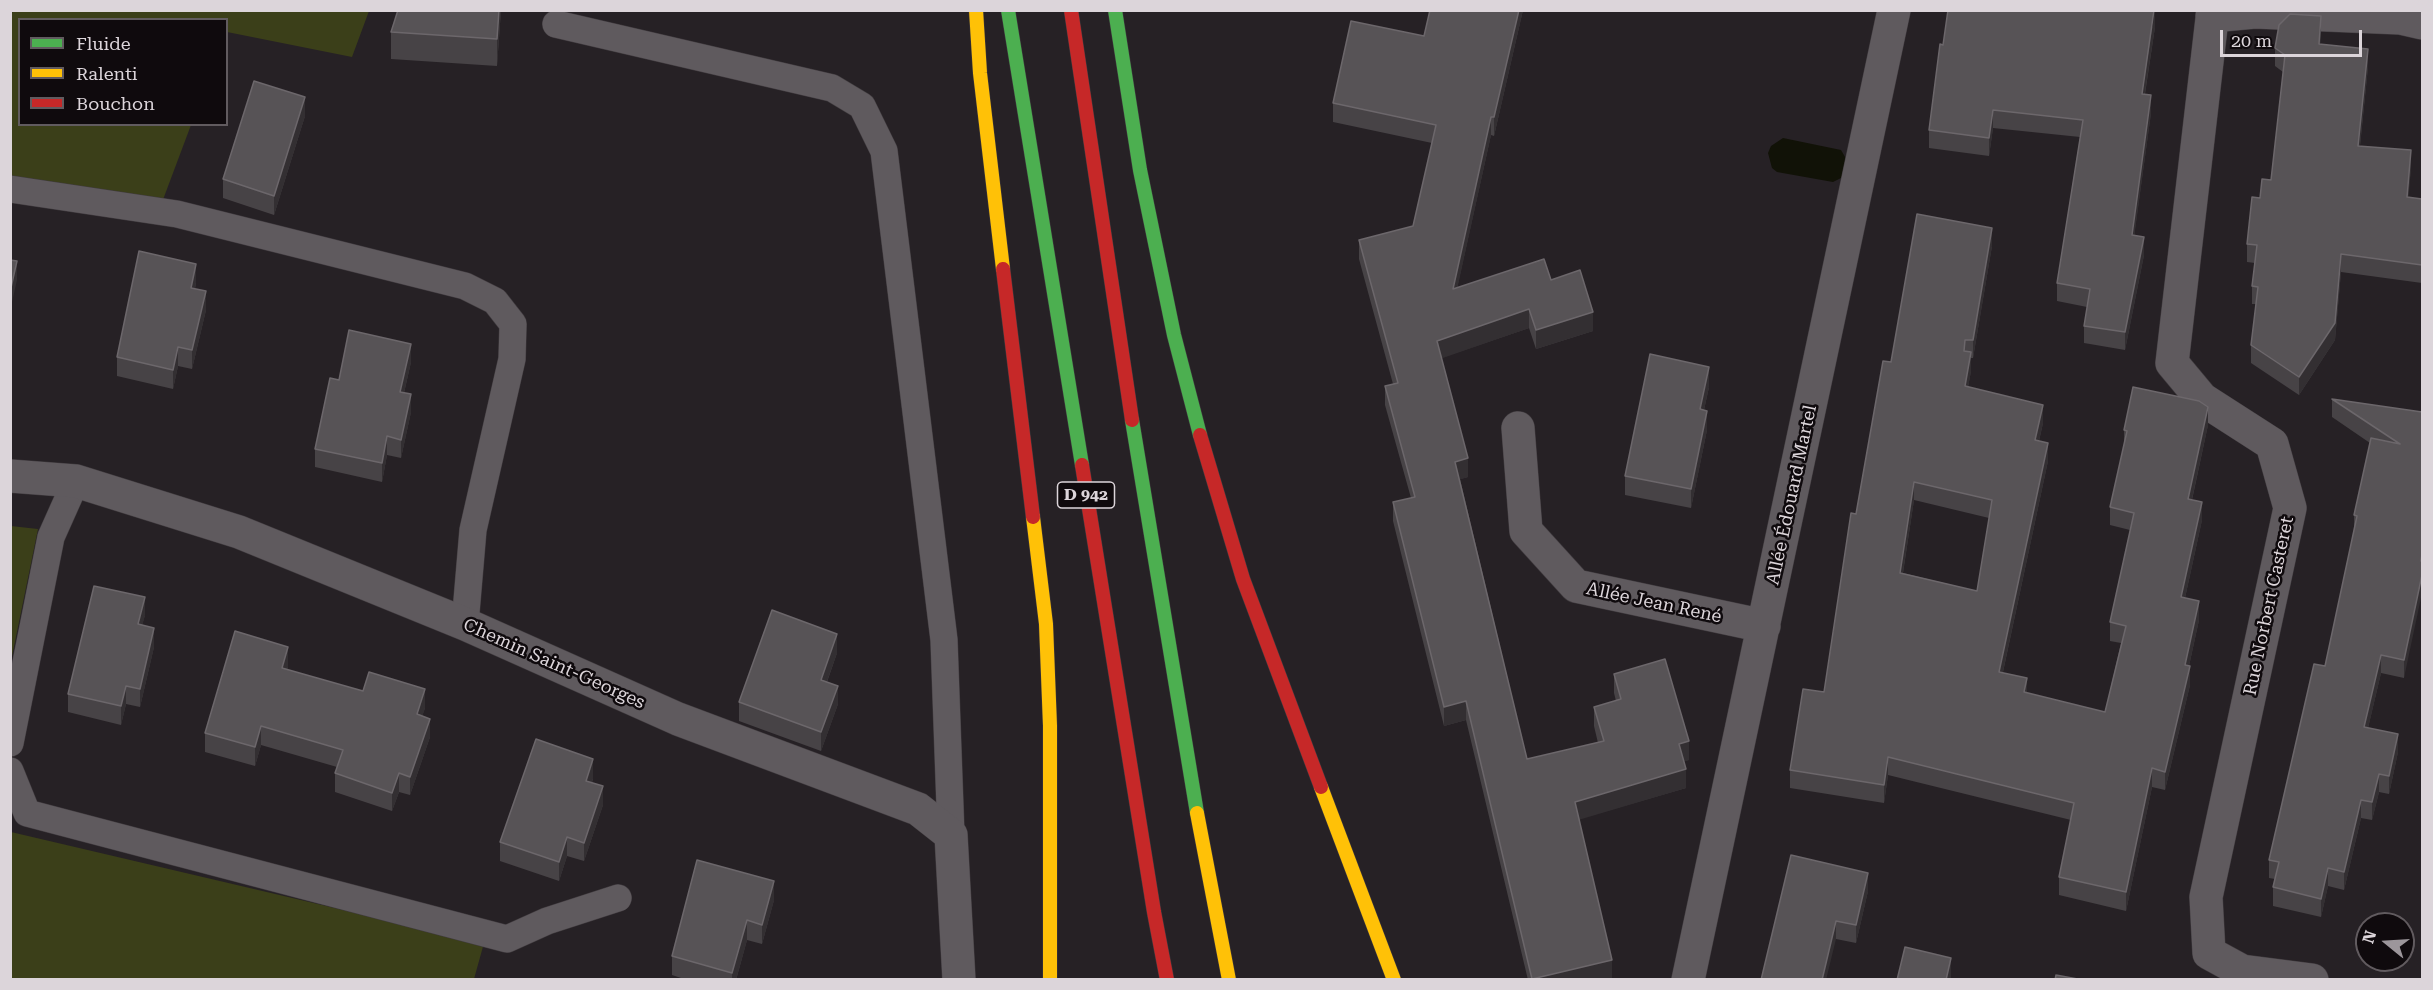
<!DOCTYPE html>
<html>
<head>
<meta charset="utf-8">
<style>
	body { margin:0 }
	#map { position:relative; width:2433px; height:990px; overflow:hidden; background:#262125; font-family:"Roboto Serif",serif }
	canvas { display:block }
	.frame { position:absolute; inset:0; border:12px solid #dcd5da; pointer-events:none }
	.legend { position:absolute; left:18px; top:18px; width:210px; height:108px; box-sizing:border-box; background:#0f0a0d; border:2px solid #615b5f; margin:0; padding:8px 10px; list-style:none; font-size:18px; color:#dcd5da }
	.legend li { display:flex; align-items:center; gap:12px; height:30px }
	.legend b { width:30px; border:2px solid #615b5f }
	.north { position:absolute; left:2355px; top:912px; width:60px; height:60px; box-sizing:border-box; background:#0f0a0d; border:2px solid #615b5f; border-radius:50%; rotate:288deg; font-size:16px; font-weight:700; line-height:24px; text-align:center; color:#dcd5da }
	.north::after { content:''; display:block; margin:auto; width:21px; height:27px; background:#9c969b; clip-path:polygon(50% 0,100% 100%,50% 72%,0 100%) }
	.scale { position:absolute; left:2220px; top:30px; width:142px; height:27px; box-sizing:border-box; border:3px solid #dcd5da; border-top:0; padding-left:8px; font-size:18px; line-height:21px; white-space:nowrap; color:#dcd5da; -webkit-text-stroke:4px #0f0a0d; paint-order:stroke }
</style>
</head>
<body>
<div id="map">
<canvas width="2433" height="990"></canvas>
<div class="frame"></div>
<ul class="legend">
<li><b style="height:8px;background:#4caf50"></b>Fluide</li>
<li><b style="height:8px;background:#ffc107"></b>Ralenti</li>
<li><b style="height:8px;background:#c62828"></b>Bouchon</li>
</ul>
<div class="north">N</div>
<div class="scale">20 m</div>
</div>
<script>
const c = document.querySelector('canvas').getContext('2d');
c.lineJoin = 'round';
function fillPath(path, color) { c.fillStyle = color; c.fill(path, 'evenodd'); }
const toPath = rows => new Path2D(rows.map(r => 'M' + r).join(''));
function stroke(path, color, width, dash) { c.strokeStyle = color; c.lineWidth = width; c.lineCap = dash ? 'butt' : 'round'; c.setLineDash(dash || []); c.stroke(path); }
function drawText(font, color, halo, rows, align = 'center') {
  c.font = font + ' "Roboto Serif",serif'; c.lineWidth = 5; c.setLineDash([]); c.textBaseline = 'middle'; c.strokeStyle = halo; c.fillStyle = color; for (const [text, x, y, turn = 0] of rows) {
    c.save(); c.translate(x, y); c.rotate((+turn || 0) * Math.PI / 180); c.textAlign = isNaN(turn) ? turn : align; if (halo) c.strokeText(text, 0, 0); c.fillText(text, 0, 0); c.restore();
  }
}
fillPath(toPath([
	[13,10,369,11,352,57,227,32,226,20,20,20,20,124,191,125,161,205,11,182,10,20],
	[11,526,38,529,11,661,10,526],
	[11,832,484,943,474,979,11,980]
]), '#3b3f19');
fillPath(toPath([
	[1783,138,1841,150,1848,162,1843,177,1833,182,1777,172,1772,168,1768,153,1771,146]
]), '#111207');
const lane = toPath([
	[556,24,832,88,862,106,884,151,944,640,951,835],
	[10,189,177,214,465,286,495,301,513,324,512,359,473,530,465,624],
	[10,743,51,537,76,481],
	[10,771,27,813,507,939,547,921,618,898]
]);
const street = toPath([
	[2213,10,2172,363,2202,399,2272,444,2290,508,2206,897,2209,953,2242,971,2312,980],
	[2212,16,2255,12,2400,18,2422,23],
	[1518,428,1526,531,1576,586,1764,626],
	[10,476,76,481,239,532,465,624,678,719,918,809,951,835,959,980],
	[1688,980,1894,10]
]);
const fast = toPath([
	[1008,10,1082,465],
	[1115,10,1140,170,1174,335,1200,435],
	[1132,420,1197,813]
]);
const slow = toPath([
	[976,10,980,73,1003,269],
	[1033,517,1046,624,1050,726,1050,980],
	[1321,787,1394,980],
	[1197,813,1229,980]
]);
const jam = toPath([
	[1071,10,1132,420],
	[1003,269,1033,517],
	[1200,435,1243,579,1321,787],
	[1082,465,1154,912,1167,980]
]);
stroke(lane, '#403b3f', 28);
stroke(street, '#403b3f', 34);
stroke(fast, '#403b3f', 15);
stroke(slow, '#403b3f', 15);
stroke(jam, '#403b3f', 15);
stroke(lane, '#5f5a5e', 27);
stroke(street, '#5f5a5e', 33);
stroke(fast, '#4caf50', 14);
stroke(slow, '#ffc107', 14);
stroke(jam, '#c62828', 14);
fillPath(toPath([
	[398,10,501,10,497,66,391,59,391,32],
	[1523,10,1494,136,1491,135,1457,288,1551,280,1593,331,1536,349,1529,328,1441,358,1468,477,1460,479,1527,759,1598,743,1594,726,1594,707,1616,701,1614,693,1614,674,1689,760,1684,761,1686,788,1579,819,1612,979,1609,980,1528,980,1466,720,1444,726,1393,521,1393,502,1411,498,1385,405,1385,386,1393,384,1359,259,1359,240,1413,226,1432,143,1333,122,1333,103,1424,36],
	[2155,27,2145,94,2151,113,2134,236,2144,255,2125,350,2084,343,2084,326,2087,307,2057,301,2057,283,2080,137,1993,128,1989,156,1929,148,1929,130,1943,45],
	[2321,34,2320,44,2368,67,2360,146,2411,168,2408,197,2422,199,2422,283,2341,272,2335,340,2299,395,2251,363,2251,345,2256,304,2252,304,2252,286,2255,263,2247,262,2247,244,2260,198,2271,180,2283,72,2275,66,2275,48],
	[305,116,274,215,223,198,223,179],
	[1992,246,1973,358,1971,358,1971,371,1968,387,2043,423,2039,441,2048,461,2003,672,2027,693,2105,712,2121,643,2110,641,2110,622,2130,530,2110,525,2110,507,2124,447,2124,430,2208,425,2192,500,2202,520,2185,598,2199,620,2189,666,2190,685,2165,790,2152,787,2126,911,2059,895,2059,877,2071,820,1888,775,1884,803,1790,788,1790,770,1824,692,1856,514,1891,362],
	[1914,500,1989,518,1977,591,1903,573],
	[196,282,195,289,206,310,192,369,178,366,173,389,117,376,117,357],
	[411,362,404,393,411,412,401,458,387,455,382,482,315,467,315,449,339,380],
	[1709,387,1704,410,1707,430,1691,508,1625,495,1625,476],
	[2332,399,2422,412,2404,678,2381,673,2368,728,2398,752,2389,794,2379,792,2372,820,2361,818,2344,890,2328,886,2321,917,2273,906,2273,887,2275,879,2269,878,2269,860,2325,666,2354,530,2354,515,2370,443,2332,417],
	[145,615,142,625,154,647,140,707,126,704,121,725,68,712,68,694],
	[837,653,827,682,838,704,821,751,739,721,739,702],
	[288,666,287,670,425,708,422,716,430,737,410,795,399,792,392,811,335,792,335,773,337,767,261,745,255,766,205,752,205,733],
	[593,778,592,783,603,805,584,861,567,856,559,881,500,861,500,842],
	[1868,891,1856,943,1836,939,1761,980],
	[774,900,762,944,747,940,736,980,687,980,672,975,672,956]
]), '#474346');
fillPath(toPath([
	[499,10,501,10,497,66,497,39],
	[1519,10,1523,10,1494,136,1494,117],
	[2155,10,2155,27,2142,111,2142,94],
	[2321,16,2321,34,2319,62,2319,44],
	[2368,49,2368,67,2358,164,2358,146],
	[2151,95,2151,113,2132,253,2132,235],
	[305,97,305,116,274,215,274,196],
	[1993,110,1993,128,1989,156,1989,138],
	[1491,117,1491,135,1453,308,1453,289],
	[2411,150,2411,168,2407,215,2407,197],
	[1992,228,1992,246,1973,358,1973,340],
	[2144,237,2144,255,2125,350,2125,332],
	[2341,254,2341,272,2335,340,2299,395,2299,377],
	[17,261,17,280,10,311,10,292],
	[196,264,196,282,191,307,191,288],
	[206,291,206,310,192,369,192,350],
	[1529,309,1529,328,1437,360,1437,341],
	[1593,312,1593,331,1536,349,1536,330],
	[411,344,411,362,400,410,400,392],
	[178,347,178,366,173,389,173,370],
	[1971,352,1971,371,1965,404,1965,386],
	[1709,367,1709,387,1700,428,1700,409],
	[411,394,411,412,401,458,401,440],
	[2043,405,2043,423,2035,458,2035,440],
	[2208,407,2208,425,2188,517,2188,499],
	[1707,411,1707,430,1691,508,1691,489],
	[387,436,387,455,382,482,382,463],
	[2048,443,2048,461,1999,690,1999,672],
	[1468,458,1468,477,1455,481,1455,462],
	[1914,482,1914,500,1900,591,1900,573],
	[2202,502,2202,520,2181,616,2181,597],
	[2422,575,2422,593,2404,678,2404,660],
	[145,597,145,615,138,643,138,624],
	[2199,601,2199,620,2185,684,2185,665],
	[154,628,154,647,140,707,140,689],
	[837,634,837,653,821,698,821,680],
	[288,647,288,666,282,687,282,668],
	[2381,655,2381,673,2364,745,2364,727],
	[2190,666,2190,685,2165,790,2165,772],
	[2027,678,2027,696,2024,692],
	[126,686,126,704,121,725,121,706],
	[838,686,838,704,821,751,821,732],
	[425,689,425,708,417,733,417,714],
	[1466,701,1466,720,1444,726,1444,707],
	[430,719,430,737,410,795,410,777],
	[261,726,261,745,255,766,255,747],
	[2398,734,2398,752,2389,794,2389,776],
	[1689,741,1689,760,1679,763,1679,744],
	[1888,757,1888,775,1884,803,1884,785],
	[593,759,593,778,586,800,586,781],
	[2152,768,2152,787,2126,911,2126,892],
	[1686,769,1686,788,1575,821,1575,802],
	[399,773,399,792,392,811,392,793],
	[2379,774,2379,792,2372,820,2372,802],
	[603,786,603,805,584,861,584,843],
	[2361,800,2361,818,2344,890,2344,872],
	[567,837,567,856,559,881,559,862],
	[2328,868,2328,886,2321,917,2321,899],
	[1868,873,1868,891,1856,943,1856,925],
	[774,881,774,900,762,944,762,925],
	[747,920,747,940,736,980,732,980,732,973],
	[1836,921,1836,939,1826,980,1822,980],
	[1951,958,1951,980,1946,980],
	[1612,960,1612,979,1532,980,1532,979]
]), '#332f32');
const building = toPath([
	[398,10,499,10,497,39,391,32,398,10],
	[1430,10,1519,10,1494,117,1491,117,1453,289,1544,259,1551,280,1580,270,1593,312,1536,330,1529,309,1437,341,1468,458,1455,462,1527,759,1604,741,1594,707,1621,699,1614,674,1665,659,1689,741,1679,744,1686,769,1575,802,1612,960,1532,979,1466,701,1444,707,1393,502,1415,497,1385,386,1398,383,1359,240,1413,226,1436,125,1333,103,1351,21,1424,36,1430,10],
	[1948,10,2154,10,2142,94,2151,95,2132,235,2144,237,2125,332,2084,326,2090,289,2057,283,2083,120,1993,110,1989,138,1929,130,1940,44,1943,45,1948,10],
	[2290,14,2321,16,2319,44,2368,49,2358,146,2411,150,2407,197,2422,199,2422,265,2341,254,2335,323,2299,377,2251,345,2258,287,2252,286,2257,245,2247,244,2252,197,2260,198,2262,179,2271,180,2285,55,2275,48,2279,25,2290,14],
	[254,81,305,97,274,196,223,179,254,81],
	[1917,214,1992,228,1973,340,1965,340,1964,351,1971,352,1965,386,2043,405,2035,440,2048,443,1999,672,2027,678,2024,692,2105,712,2126,626,2110,622,2134,513,2110,507,2127,431,2124,430,2133,387,2199,401,2208,407,2188,499,2202,502,2181,597,2199,601,2185,665,2190,666,2165,772,2152,768,2126,892,2059,877,2074,803,1888,757,1884,785,1790,770,1803,689,1824,692,1851,513,1856,514,1883,361,1891,362,1917,214],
	[1914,482,1992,500,1977,591,1900,573,1914,482],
	[139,251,196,264,191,288,206,291,192,350,178,347,173,370,117,357,139,251],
	[10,260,17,261,10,292,10,260],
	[349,330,411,344,400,392,411,394,401,440,387,436,382,463,315,449,330,378,339,380,349,330],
	[1650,354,1709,367,1700,409,1707,411,1691,489,1625,476,1650,354],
	[2332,399,2422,412,2422,554,2421,561,2422,561,2422,575,2404,660,2381,655,2364,727,2398,734,2389,776,2379,774,2372,802,2361,800,2344,872,2328,868,2321,899,2273,887,2279,862,2269,860,2314,664,2325,666,2357,516,2354,515,2371,438,2400,444,2332,399],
	[94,586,145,597,138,624,154,628,140,689,126,686,121,706,68,694,94,586],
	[772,610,837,634,821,680,838,686,821,732,739,702,772,610],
	[235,631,288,647,282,668,363,691,369,672,425,689,417,714,430,719,410,777,399,773,392,793,335,773,343,750,261,726,255,747,205,733,235,631],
	[536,739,593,759,586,781,603,786,584,843,567,837,559,862,500,842,536,739],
	[1791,855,1868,873,1856,925,1836,921,1822,980,1761,980,1791,855],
	[697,860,774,881,762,925,747,920,732,973,672,956,697,860],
	[1905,947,1951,958,1946,980,1897,980,1905,947],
	[2056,975,2083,980,2055,980,2056,975]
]);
fillPath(building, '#575356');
stroke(building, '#6c676b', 1.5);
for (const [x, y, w] of [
	[1086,495,57]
]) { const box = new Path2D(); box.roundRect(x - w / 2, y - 13, w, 26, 4.5); c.fillStyle = '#0f0a0d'; c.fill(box); stroke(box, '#dcd5da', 1.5); }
drawText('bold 16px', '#dcd5da', null, [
	["D 942",1086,495]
]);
drawText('18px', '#dcd5da', '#0f0a0d', [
	["Allée Édouard Martel",1792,495,-78],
	["Allée Jean René",1654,603,12],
	["Rue Norbert Casteret",2269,606,-78],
	["Chemin Saint-Georges",554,664,24]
]);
</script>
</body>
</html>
